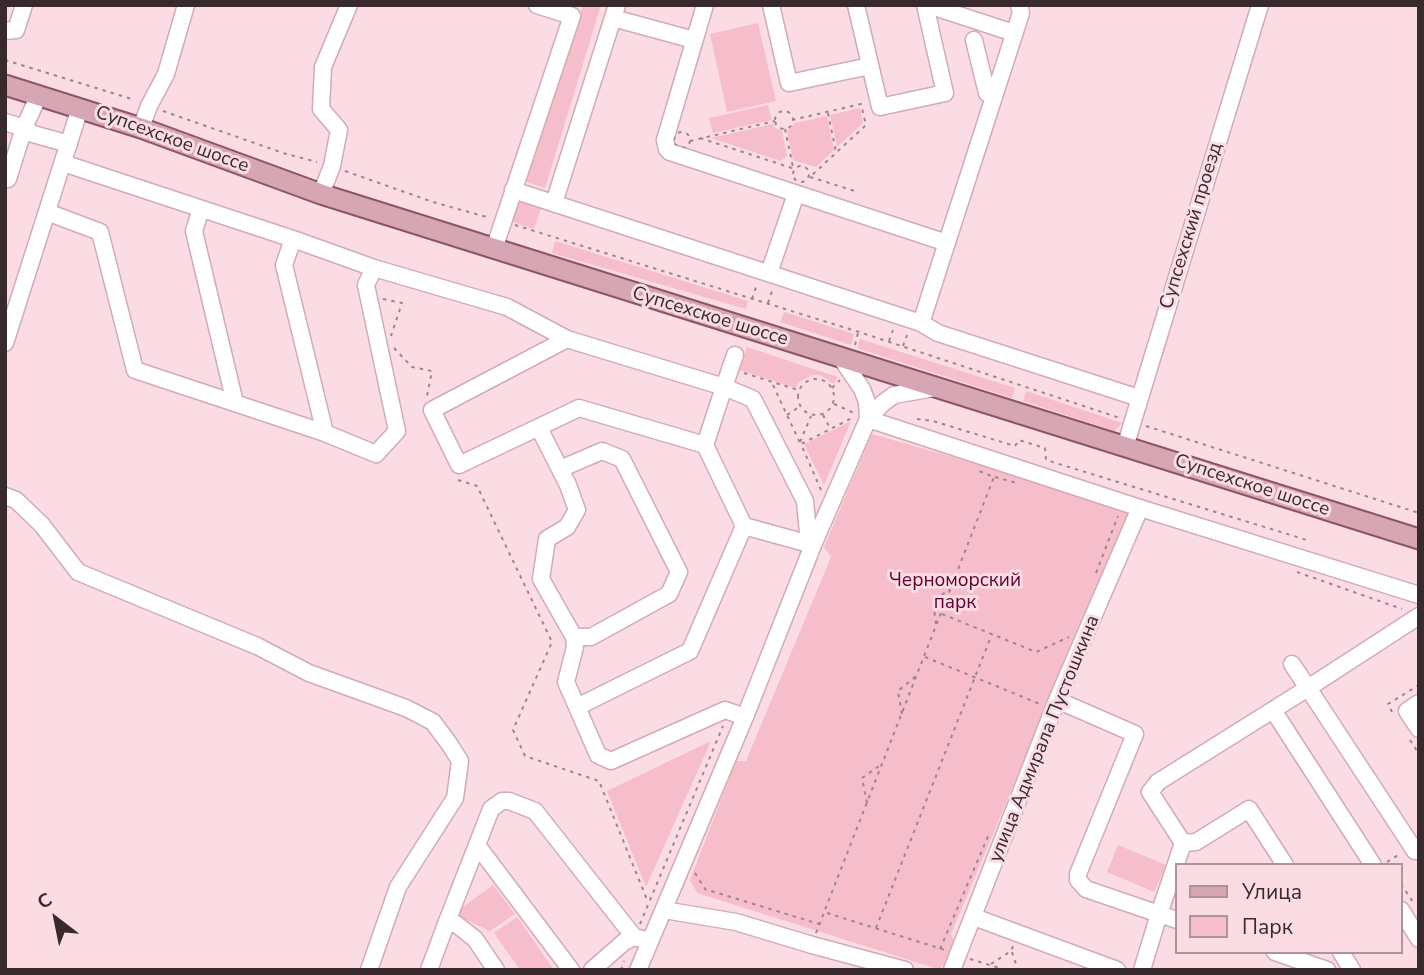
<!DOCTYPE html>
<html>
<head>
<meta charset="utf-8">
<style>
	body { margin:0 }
	#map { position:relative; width:1424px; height:975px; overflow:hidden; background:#fbdce4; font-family:"Nunito Sans",sans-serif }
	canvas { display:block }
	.frame { position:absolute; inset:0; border:7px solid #37292c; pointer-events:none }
	.legend { position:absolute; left:1175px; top:863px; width:228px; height:91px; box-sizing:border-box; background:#fbdce4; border:2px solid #ad949a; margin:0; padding:9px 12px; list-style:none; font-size:21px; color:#37292c }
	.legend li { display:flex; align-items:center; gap:14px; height:35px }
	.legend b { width:35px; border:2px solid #ad949a }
	.north { position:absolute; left:21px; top:884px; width:70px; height:70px; -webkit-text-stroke:5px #fbdce4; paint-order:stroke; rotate:328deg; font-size:19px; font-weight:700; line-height:28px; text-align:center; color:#37292c }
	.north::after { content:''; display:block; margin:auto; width:24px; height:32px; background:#37292c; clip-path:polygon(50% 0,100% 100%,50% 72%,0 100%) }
</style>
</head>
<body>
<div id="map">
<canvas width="1424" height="975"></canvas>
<div class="frame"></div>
<ul class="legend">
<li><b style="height:9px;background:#d6a6b4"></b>Улица</li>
<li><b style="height:19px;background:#f6bdcb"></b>Парк</li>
</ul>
<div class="north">С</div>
</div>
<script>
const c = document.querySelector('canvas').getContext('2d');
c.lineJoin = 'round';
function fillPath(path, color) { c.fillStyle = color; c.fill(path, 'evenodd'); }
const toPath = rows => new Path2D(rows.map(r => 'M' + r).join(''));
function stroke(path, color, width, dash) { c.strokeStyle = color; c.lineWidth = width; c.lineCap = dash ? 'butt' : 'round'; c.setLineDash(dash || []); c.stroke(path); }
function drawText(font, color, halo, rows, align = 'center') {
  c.font = font + ' "Nunito Sans",sans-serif'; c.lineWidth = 6; c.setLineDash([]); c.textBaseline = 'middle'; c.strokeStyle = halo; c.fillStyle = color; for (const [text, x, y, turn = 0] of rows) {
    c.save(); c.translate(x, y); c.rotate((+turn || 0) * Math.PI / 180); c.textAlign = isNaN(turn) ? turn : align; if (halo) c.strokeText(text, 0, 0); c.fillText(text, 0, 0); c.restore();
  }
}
fillPath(toPath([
	[583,5,601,5,545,188,524,181],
	[758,23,776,101,727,112,710,34],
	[768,105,772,120,713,133,709,118],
	[860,108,863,123,837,147,830,115],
	[827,116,834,150,816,167,793,160,787,131,795,123],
	[773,124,775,128,782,131,787,155,781,161,711,138],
	[517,200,541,208,534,229,510,221],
	[555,241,748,301,746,309,552,253],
	[784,312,854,334,851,345,780,322],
	[860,339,1015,388,1012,398,857,348],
	[747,347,822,372,838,377,834,384,820,375,812,375,799,382,795,388,739,370],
	[1026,391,1122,423,1115,431,1023,401],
	[851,421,824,485,804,444],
	[872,434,1130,508,951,934,955,944,950,962,938,969,697,893,690,880,736,761,746,761,831,557,824,547],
	[711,741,646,887,607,791],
	[1118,845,1166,865,1154,892,1107,872],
	[493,885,515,914,490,931,458,916,460,909],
	[517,917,554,970,520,970,494,933]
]), '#f6bdcb');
const minor = toPath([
	[705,5,665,140,667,149,670,152,947,243],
	[771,5,789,83,870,66],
	[856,5,880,107,945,93,925,5],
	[928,5,1014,33],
	[613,18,694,40],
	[5,31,16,30,24,5],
	[974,40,987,93,994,96],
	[5,122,24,128,33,134,69,144],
	[141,128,149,106,166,74,186,5],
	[63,163,293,239,374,268,507,307,567,339,724,387,705,445],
	[8,179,24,128,39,95],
	[513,190,921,323,938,333,1139,398],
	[321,194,332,166,339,130,321,109,323,67,349,5],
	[554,203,617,5],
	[201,209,194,231,235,403],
	[47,212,100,232,135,370,325,433,284,265,293,239],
	[494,249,572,16,537,5],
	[769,273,796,194],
	[921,323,1021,13,1019,5],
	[567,339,432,410,459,465,579,408,705,445,744,526,690,651,577,707,598,755,611,761,725,710,745,717],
	[5,343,80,108],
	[735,355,724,387,753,399,805,501,808,533,813,545],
	[841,358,862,389,867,402,868,419],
	[868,419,1140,508,1419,595],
	[539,428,568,485,577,510,567,527,547,539,541,579,574,637,591,637,669,594,679,572,622,459,602,451,560,469],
	[325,433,376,454,397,431,366,285,374,268],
	[1125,447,1260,5],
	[5,496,16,500,42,525,78,572,257,646,309,673,406,708,433,722,450,745,460,761,455,798,398,887,369,970],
	[744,526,813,545],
	[1419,616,1308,688,1415,851,1419,848],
	[574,637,575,647,566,682,577,707],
	[1057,700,1135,734,1078,874,1078,880,1086,889,1159,914,1142,970],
	[1419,703,1407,711,1419,729],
	[1273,710,1373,865],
	[1285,865,1249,809,1196,842,1183,843,1150,792,1158,782,1308,688,1292,664],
	[664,910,736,922,812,945,905,970],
	[1401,910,1419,939],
	[974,917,1117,970],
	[1177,920,1159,914,1183,843],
	[446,924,477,845],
	[1275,952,1327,970],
	[1341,952,1352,970],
	[429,970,446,924,456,924,475,939,496,970],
	[571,970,477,845,491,809,502,801,509,801,535,811,634,937,650,941],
	[592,970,624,942,634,937],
	[638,970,745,717,813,545,868,419,883,403,894,395,934,388],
	[952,970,1057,700,1140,508]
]);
const major = toPath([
	[5,85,141,128,321,194,1419,539]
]);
stroke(minor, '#d0acb5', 19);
stroke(major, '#8c5464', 23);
stroke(toPath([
	[5,60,135,100],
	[163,111,283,153,317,162],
	'775 120a9 9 0 1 1 18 0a9 9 0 1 1-18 0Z',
	[828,113,836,152],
	[792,120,861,104,866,125,810,177],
	[785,129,793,167],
	'674 140a8 8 0 1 1 16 0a8 8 0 1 1-16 0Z',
	[700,138,795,169],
	[690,141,775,121],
	'793 174a8 8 0 1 1 16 0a8 8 0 1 1-16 0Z',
	[345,171,433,202,490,218],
	[810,177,858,192],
	[515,225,859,332,1120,418],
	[383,299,402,303,391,336],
	[752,299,757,284],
	[768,303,773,288],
	[889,341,893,330],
	[855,345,858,333],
	[903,346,907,335],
	[394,348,412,367,432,371,427,396],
	[744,373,798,390],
	'798 397a18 18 0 1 1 36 0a18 18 0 1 1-36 0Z',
	[773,385,800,443],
	[832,388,840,380],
	[834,404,854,413],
	[787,415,799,407],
	[823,415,830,428],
	[917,419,933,421,1015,446,1019,440,1045,448,1046,460,1307,540,1306,543],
	[1146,426,1419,513],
	[800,442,811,416],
	[995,477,1017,483],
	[458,480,477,486,552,642,513,730,525,756,599,781,648,902],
	[821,490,801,444,854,417],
	[1297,572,1402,609],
	[1096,573,1118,516],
	[942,614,1036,652,1069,637],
	[936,624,933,601,950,589],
	[925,657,1040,704],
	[1392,712,1388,704,1419,685],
	[902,714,898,691,916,676],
	[1410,740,1419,754],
	[867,803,862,778,882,764],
	[1387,862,1400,854],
	[695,873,705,889,819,924],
	[1401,884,1413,902],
	[827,913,945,950],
	[640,924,723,726],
	[876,928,992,634],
	[816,933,994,477,979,471],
	[940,949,989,834],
	[1012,952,1018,970],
	[970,959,1006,970],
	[991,964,1011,951,1013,946],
	[621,970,624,961]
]), '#9e878c', 2, [3.5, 5]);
stroke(minor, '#fff', 16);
stroke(major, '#d6a6b4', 19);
drawText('19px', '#37292c', '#fbdce4', [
	["Супсехское шоссе",172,140,20],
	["Супсехский проезд",1192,226,-73],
	["Супсехское шоссе",710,317,17],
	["Супсехское шоссе",1252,486,18],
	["улица Адмирала Пустошкина",1045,739,-68]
]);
drawText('19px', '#5f002c', '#fbdce4', [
	["Черноморский",955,581],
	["парк",955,603]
]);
</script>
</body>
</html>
